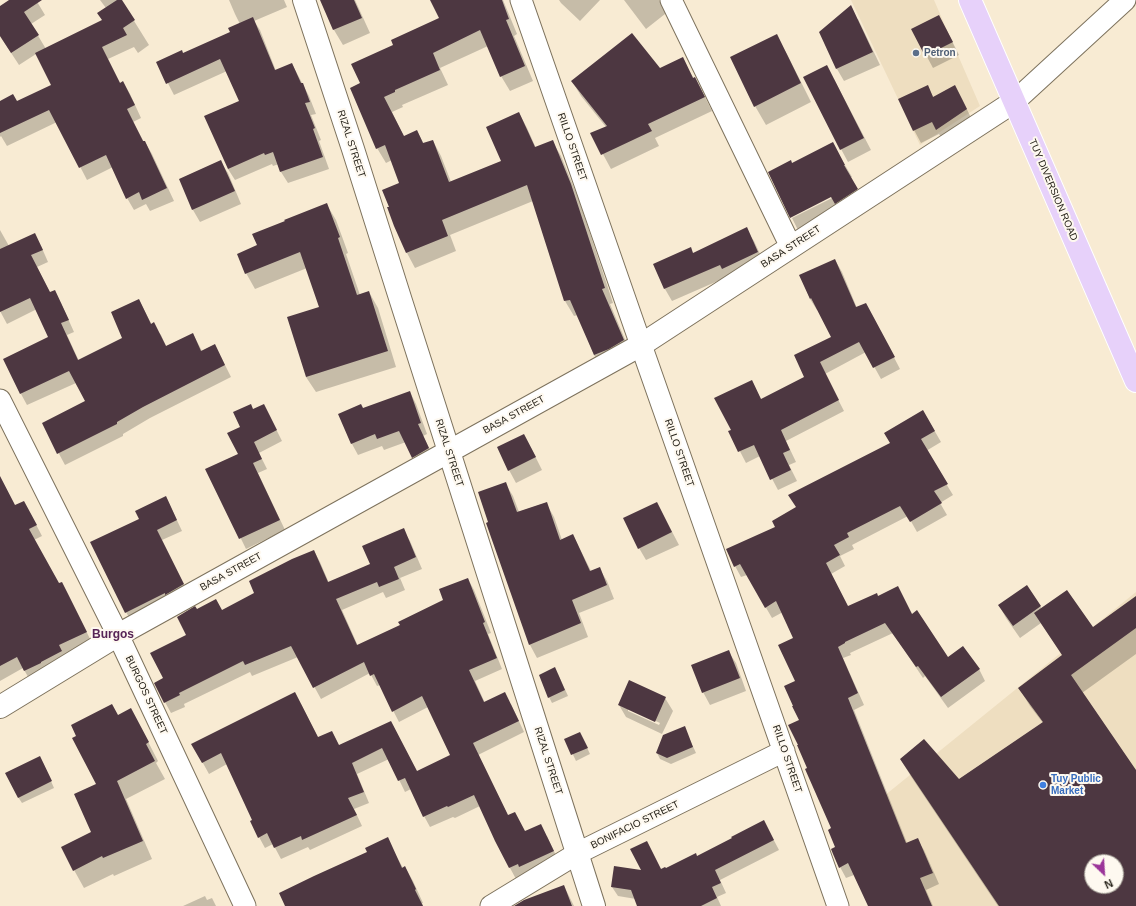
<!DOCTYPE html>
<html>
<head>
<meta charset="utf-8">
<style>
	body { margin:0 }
	#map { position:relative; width:1136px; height:906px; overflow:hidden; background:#f8ebd3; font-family:Arial,sans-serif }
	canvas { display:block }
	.north { position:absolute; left:1084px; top:854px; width:40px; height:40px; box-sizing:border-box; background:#fef9f0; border:1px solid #a8a49b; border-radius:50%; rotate:155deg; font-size:11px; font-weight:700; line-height:16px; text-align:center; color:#28241b }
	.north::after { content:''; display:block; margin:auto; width:14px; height:18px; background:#9b3599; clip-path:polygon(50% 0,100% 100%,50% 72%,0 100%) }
</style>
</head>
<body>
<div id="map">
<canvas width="1136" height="906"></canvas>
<div class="north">N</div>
</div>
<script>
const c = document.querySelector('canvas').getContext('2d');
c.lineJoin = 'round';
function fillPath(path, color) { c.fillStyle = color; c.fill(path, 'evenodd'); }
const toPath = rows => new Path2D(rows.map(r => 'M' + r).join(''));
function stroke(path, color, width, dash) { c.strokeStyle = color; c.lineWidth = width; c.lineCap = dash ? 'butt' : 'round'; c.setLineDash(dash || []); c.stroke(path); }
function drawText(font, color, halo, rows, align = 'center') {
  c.font = font + ' Arial,sans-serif'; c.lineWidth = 4; c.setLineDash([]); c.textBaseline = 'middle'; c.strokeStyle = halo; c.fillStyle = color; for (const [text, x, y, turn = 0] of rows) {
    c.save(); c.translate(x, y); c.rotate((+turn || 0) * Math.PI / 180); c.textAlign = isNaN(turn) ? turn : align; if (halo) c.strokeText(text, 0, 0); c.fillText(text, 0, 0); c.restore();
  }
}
fillPath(toPath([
	[851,0,934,0,980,106,920,145],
	[1136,592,1136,853,1116,862,1092,862,1062,906,930,906,884,796]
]), '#eedec0');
fillPath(toPath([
	[11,0,36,0,45,15,31,24,46,49,103,21,106,8,100,0,121,0,149,45,138,53,134,47,108,59,120,83,123,82,130,94,141,118,133,122,144,142,145,142,152,154,174,201,150,211,146,204,134,210,127,198,113,167,87,180,57,122,7,146,1,136,0,137,0,102,17,102,53,86,36,54,19,65,0,36,0,7],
	[229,0,284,0,287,7,254,21,260,30,276,71,292,64,309,96,316,114,311,115,321,140,319,141,329,169,288,183,281,172,279,164,273,166,272,164,235,180,228,169,241,101,227,71,174,95,157,62,183,54,232,33,240,24,235,14],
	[323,0,355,0,370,33,343,45,334,30,323,5],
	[432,0,503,0,517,34,514,36,533,81,510,91,501,76,488,46,440,68,448,85,402,105,403,107,392,112,404,137,417,131,424,144,433,141,441,156,451,182,503,161,519,113,527,128,536,148,552,141,561,156,579,200,613,303,610,304,632,356,603,370,594,355,578,315,574,316,565,301,533,201,450,235,456,251,415,268,407,253,395,225,400,184,392,160,386,163,377,148,361,84,395,45,440,19],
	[559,0,600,0,580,21,561,3],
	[624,0,659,0,665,9,665,14,646,29],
	[858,19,880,65,844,81,837,69,820,32],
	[946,29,959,55,933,68,926,55],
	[776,36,787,54,811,102,766,125,755,106],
	[682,58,694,79,695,79,703,93,712,111,655,138,659,146,611,169,592,134,606,127,581,96,572,81,660,69],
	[834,79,871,150,848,162,841,149],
	[927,86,934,98,955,86,962,99,973,122,944,142,939,134,921,143,914,130],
	[832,143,852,177,850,178,864,202,798,230,792,218,836,196,792,164],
	[220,161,228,173,241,204,200,222,193,210,180,179],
	[327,205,336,220,348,253,346,254,360,295,369,292,378,308,396,367,316,392,306,377,320,308,307,268,255,289,246,273,258,246],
	[746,229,754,241,765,265,727,277,672,301,665,289,654,264,693,254],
	[0,230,9,246,41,246,48,262,37,267,50,293,61,303,74,332,67,335,79,361,124,338,139,300,152,325,161,335,166,346,193,334,202,351,221,357,231,377,150,418,123,434,123,436,65,465,43,424,86,402,76,383,27,405,21,394,50,337,37,309,7,324,0,311],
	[835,260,842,272,857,308,872,315,900,369,881,379,866,352,825,374,844,411,786,441,796,462,789,465,797,481,778,490,760,456,746,463,730,432,732,431,752,381,761,400,806,377,833,337,818,309,817,310,810,299,800,275],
	[410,392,416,404,427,434,423,436,435,460,419,468,406,442,384,450,382,446,358,455,352,444,340,414,363,409],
	[253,410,269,415,282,441,259,453,267,469,258,473,285,530,246,549,207,469,239,454,241,427],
	[923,411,941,442,926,451,953,495,940,503,947,515,917,532,908,516,852,545,854,549,840,556,845,566,831,574,848,607,878,597,912,615,948,658,979,669,985,681,948,708,925,676,923,678,893,633,850,653,851,655,843,658,864,705,854,710,907,843,917,839,924,850,939,884,926,890,933,906,869,906,854,875,846,878,840,867,832,829,800,745,800,720,796,681,795,638,783,612,772,618,747,575,741,577,735,566,797,508,891,444],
	[531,448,542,470,516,483,509,470],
	[0,477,15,506,30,513,42,536,34,540,59,584,62,583,68,594,92,643,31,682,23,668,0,681],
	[505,483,513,496,519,512,546,503,554,517,562,540,573,535,591,571,599,568,607,581,614,599,579,613,588,637,537,658,530,645,489,522],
	[166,497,182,531,162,540,189,595,132,623,126,612,140,519],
	[657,503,679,545,646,560,639,548],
	[403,530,410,541,422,569,400,578,405,590,386,598,383,592,342,610,358,646,401,625,444,600,468,579,474,590,491,633,488,634,502,669,475,681,485,703,511,704,524,732,478,755,508,816,525,832,547,836,559,862,524,874,516,879,510,868,480,806,455,818,453,817,430,827,424,816,411,789,405,792,389,759,357,774,369,803,354,809,362,826,310,850,308,847,281,859,273,844,265,848,259,837,254,821,227,764,209,774,193,745,301,704,318,738,339,746,391,722,417,772,452,755,428,707,399,722,380,685,377,686,370,673,321,699,298,657,252,676,250,672,184,704,185,707,171,713,165,702,164,679,187,635,196,610,221,611,256,594,314,551,320,562,329,583,371,565],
	[1136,597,1136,654,1082,693,1136,772,1136,906,998,906,912,778,901,760,958,780,1043,723,1030,706,1019,688,1063,656,1041,623,1020,638,1006,618,999,605,1040,606,1042,609,1093,628],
	[1092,862,1116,862,1116,886,1092,886],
	[728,651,736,663,746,691,710,705,703,692],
	[558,674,568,696,552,703,549,697],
	[665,698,673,711,662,734,626,717,619,705],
	[628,708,660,723,659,725,628,711],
	[118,717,141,728,158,761,156,763,165,779,126,799,152,859,114,876,113,874,84,888,74,870,92,833,98,785],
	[684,727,696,753,671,764,660,759,657,753],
	[583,739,590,754,576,761,566,740],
	[43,763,54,788,22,803,18,797],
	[769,831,779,850,720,880,726,893,717,897,721,906,638,906,636,899,618,896,612,887,642,871,647,842,661,870],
	[387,839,403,868,405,867,413,881,423,903,422,903,423,906,287,906],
	[564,886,574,906,529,906],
	[205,896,207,900,212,898,216,906,183,906]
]), '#0003');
fillPath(toPath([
	[9,0,42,0,24,12,39,35,11,53,0,36,0,6],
	[117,0,122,0,135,20,123,28,127,35,102,47,120,83,123,81,135,105,127,109,143,141,145,141,167,188,142,200,139,192,126,199,106,155,79,168,49,110,0,133,0,101,13,94,17,101,51,85,35,53,102,20,97,13],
	[320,0,354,0,362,18,333,30],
	[430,0,502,0,509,19,506,20,525,66,500,77,480,30,433,53,440,70,395,90,395,92,384,97,404,136,417,130,423,143,433,140,449,182,501,161,486,127,519,112,535,147,553,140,571,184,605,288,602,289,624,340,609,349,594,355,570,300,564,301,527,185,442,220,448,236,406,253,394,226,387,207,389,207,382,190,399,183,385,145,376,149,350,88,360,83,351,64,393,45,391,40,439,18],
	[851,5,873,52,836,69,819,32],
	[939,15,953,42,925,56,911,29],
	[253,17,275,70,292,63,301,83,303,83,310,102,305,103,315,128,313,129,323,157,280,172,273,152,265,155,264,153,228,169,204,116,239,101,220,59,166,84,156,62,182,50,183,53,230,32,228,28],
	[632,33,660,68,683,57,693,78,695,77,705,97,648,124,652,131,601,155,590,133,607,126,571,81],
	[777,34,801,83,754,107,730,57],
	[827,65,864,138,840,150,803,77],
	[928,85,933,97,955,85,967,109,936,130,932,122,913,131,898,99],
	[833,142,845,165,844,165,858,189,835,204,831,197,790,218,768,172,791,160,792,163],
	[221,160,235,191,192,210,179,179],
	[327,203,340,237,338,238,357,295,369,291,388,351,306,377,287,317,319,307,300,252,245,274,237,254,257,245,252,234,285,221,284,220],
	[747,227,758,252,722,269,720,265,664,289,653,264,691,247,693,253],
	[35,233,43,250,31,255,50,292,55,290,69,320,61,323,78,360,122,338,111,312,139,299,151,324,154,322,166,346,193,333,201,351,215,344,225,365,143,407,117,422,117,424,57,454,42,423,85,401,69,371,20,394,3,359,48,337,30,298,0,312,0,249],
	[835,259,856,307,866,303,895,357,873,368,859,342,820,362,839,400,781,430,790,450,783,453,791,470,770,480,754,445,738,452,728,431,731,430,714,398,752,380,761,399,804,377,794,355,831,337,811,298,810,299,799,275],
	[410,391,421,423,418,424,429,448,412,458,399,431,377,439,375,434,351,444,338,414,361,404,363,408],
	[251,404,253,409,264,404,277,430,254,442,262,459,253,463,280,520,239,539,205,469,238,454,227,433,240,427,233,412],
	[923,410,935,431,921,439,948,484,934,491,942,503,910,522,900,506,847,533,849,537,834,545,840,555,826,563,848,606,877,593,878,596,898,586,912,614,917,610,948,657,963,646,980,669,941,697,918,666,916,667,885,623,845,642,845,643,838,647,858,693,848,698,906,843,918,838,933,873,920,878,932,906,868,906,848,863,839,868,833,854,831,849,835,847,828,830,831,828,805,769,807,768,797,745,798,745,788,725,799,720,792,706,793,706,784,686,795,681,778,645,793,638,776,601,765,608,740,564,734,567,726,549,775,527,772,521,796,507,788,495,890,443,884,433],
	[524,434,536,457,508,471,497,447],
	[0,476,15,505,24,501,37,525,29,529,59,583,62,582,87,632,59,645,62,651,41,662,41,663,24,671,17,657,0,666],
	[506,482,517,512,547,502,560,540,573,534,590,571,600,567,607,585,572,600,581,623,529,645,486,523,488,522,478,492],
	[166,496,177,520,157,530,184,584,165,595,165,593,125,613,90,542,139,519,135,511],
	[657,502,672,532,638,549,623,518],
	[404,528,416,557,394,567,399,579,379,587,377,582,336,599,357,645,400,625,398,622,443,600,439,589,468,578,485,622,483,623,497,658,469,670,484,702,505,692,519,721,473,743,508,815,515,812,525,831,541,824,554,851,519,867,518,864,509,868,495,841,474,795,448,807,447,806,423,817,405,778,398,781,382,748,352,763,364,792,348,798,357,815,302,840,301,836,274,848,267,833,258,838,250,821,252,820,221,753,202,763,191,744,295,692,318,737,332,731,339,745,391,721,417,771,450,755,422,696,392,712,374,674,370,676,364,662,313,688,291,646,245,665,243,661,179,693,180,695,164,703,154,683,163,678,150,653,186,635,177,617,195,606,197,609,216,599,222,610,254,593,249,581,292,559,314,550,328,582,370,564,362,546],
	[1027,585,1041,606,1013,626,998,605],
	[1067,590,1093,627,1136,596,1136,628,1071,675,1136,770,1136,906,999,906,900,759,924,739,959,779,1043,722,1018,688,1062,655,1034,613],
	[1092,862,1116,862,1116,886,1092,886],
	[729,650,740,678,702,693,691,665],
	[555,667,565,690,548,698,539,675],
	[629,680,666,697,655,722,618,705],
	[112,704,118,715,131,708,149,742,146,744,155,761,117,781,143,841,103,858,102,856,73,871,61,847,91,832,74,794,96,784,72,738,76,736,71,725],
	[685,726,693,747,667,758,656,753,663,735],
	[580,732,588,748,571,755,564,739],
	[40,756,52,781,18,798,5,773],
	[764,820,774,840,715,870,721,883,712,887,717,898,701,906,637,906,631,890,611,887,614,866,641,870,630,849,647,841,661,869,665,867,666,868,696,853,697,856,732,838,731,837],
	[388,837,402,868,405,866,416,889,415,890,423,906,285,906,279,893,314,876,367,852,365,848],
	[564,885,572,906,514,906,524,900]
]), '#4d3741');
const street = toPath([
	[521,0,641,345,838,906],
	[671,0,791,247],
	[1015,101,1125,0],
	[0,400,118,635,245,906],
	[491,906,578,853,784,751]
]);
const secondary = toPath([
	[304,0,353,149,401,301,594,906],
	[0,707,118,635,641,345,1015,101]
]);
const primary = toPath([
	[970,0,1136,381]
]);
stroke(street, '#7d725d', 23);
stroke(secondary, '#7d725d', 24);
stroke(primary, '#fff', 24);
stroke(street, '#fff', 21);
stroke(secondary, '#fff', 22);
stroke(primary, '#e7d1fa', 22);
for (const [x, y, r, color] of [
	[916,53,4,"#5c6f8a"],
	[1043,785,4,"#3f7fe0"]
]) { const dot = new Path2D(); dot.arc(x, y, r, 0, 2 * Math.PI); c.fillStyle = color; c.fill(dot); stroke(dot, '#fef9f0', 1.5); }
drawText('bold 10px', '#4e5e75', '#fef9f0', [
	["Petron",924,53]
], 'left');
drawText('10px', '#28241b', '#fef9f0', [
	["RIZAL STREET",351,144,72],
	["RILLO STREET",572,147,71],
	["TUY DIVERSION ROAD",1053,190,67],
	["BASA STREET",791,247,-33],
	["BASA STREET",514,415,-29],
	["RIZAL STREET",449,453,72],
	["RILLO STREET",679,453,71],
	["BASA STREET",231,572,-29],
	["BURGOS STREET",146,695,65],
	["RILLO STREET",787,759,71],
	["RIZAL STREET",548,761,72],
	["BONIFACIO STREET",635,825,-26]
]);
drawText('bold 10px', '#366cbe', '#fef9f0', [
	["Tuy Public",1051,779],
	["Market",1051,791]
], 'left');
drawText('bold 12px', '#572556', '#fef9f0', [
	["Burgos",113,635]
]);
</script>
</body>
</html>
